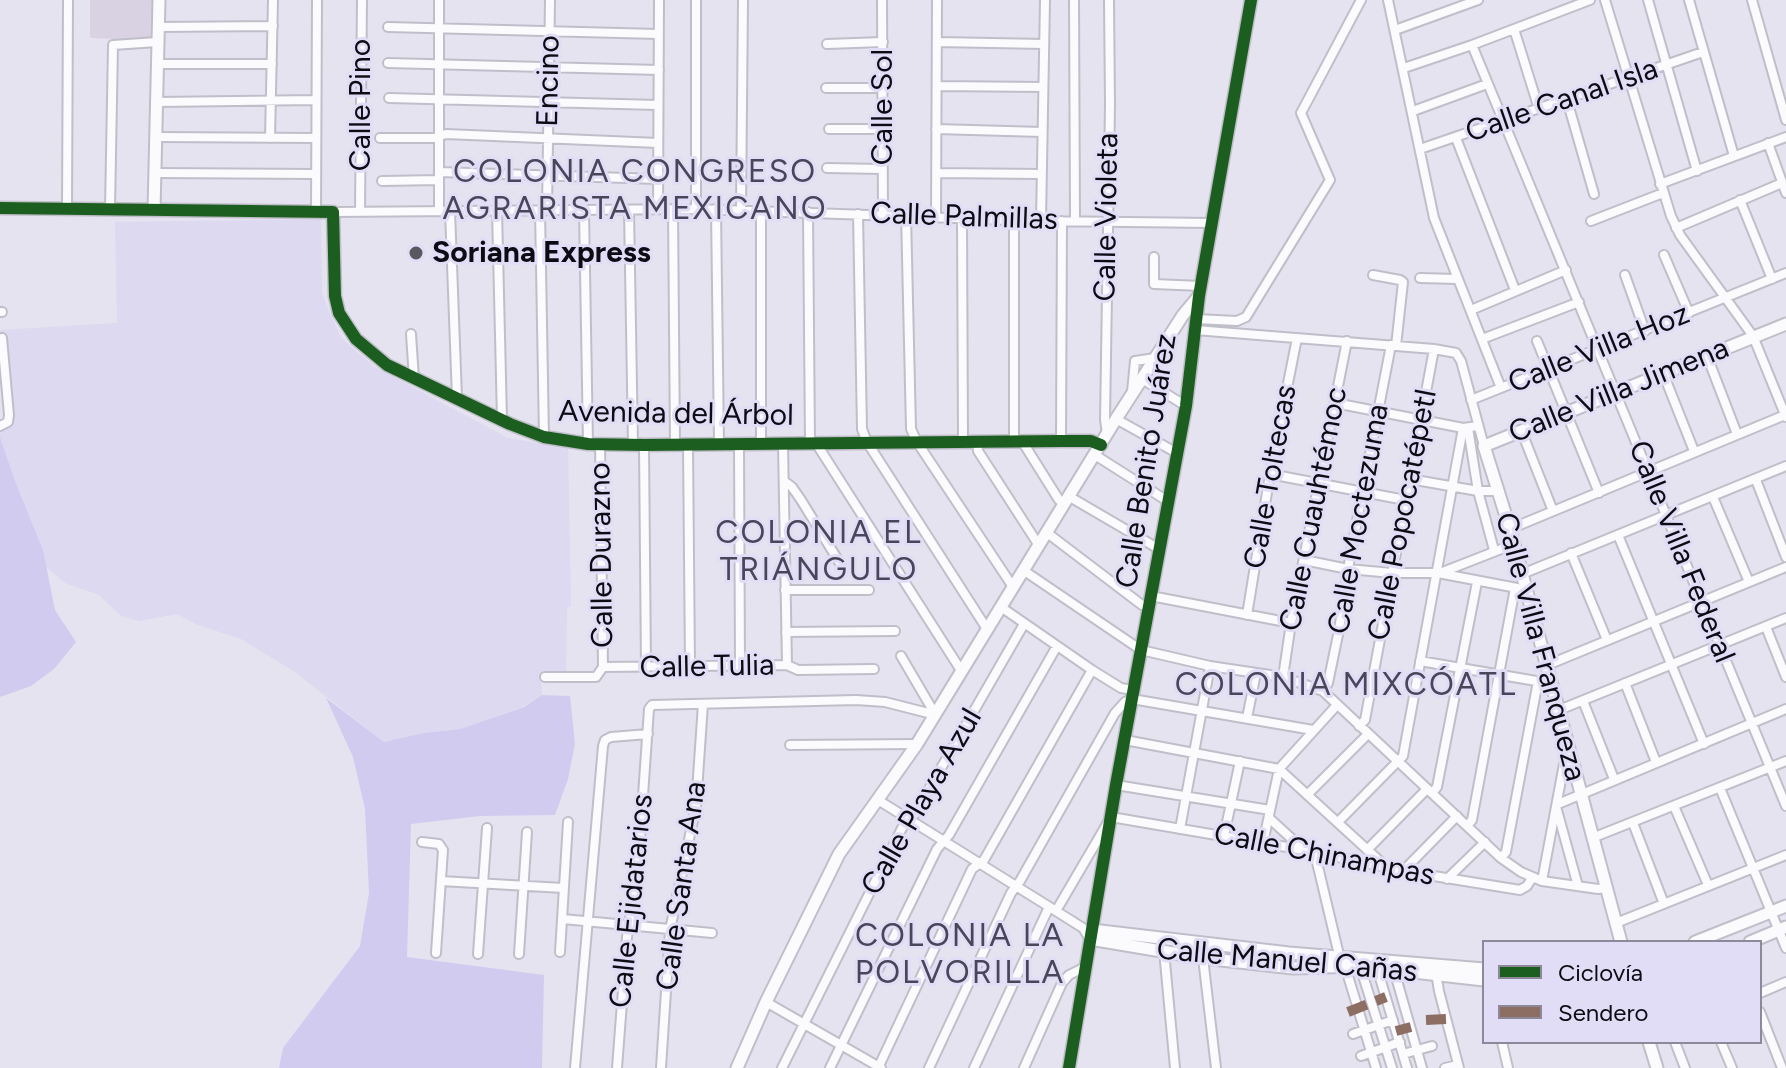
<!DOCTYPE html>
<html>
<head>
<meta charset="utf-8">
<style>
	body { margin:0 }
	#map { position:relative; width:1786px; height:1068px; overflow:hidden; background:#e5e3f0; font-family:Figtree,sans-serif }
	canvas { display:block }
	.legend { position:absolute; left:1482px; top:940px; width:280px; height:104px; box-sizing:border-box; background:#e1ddf6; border:2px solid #8c899b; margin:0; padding:10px 14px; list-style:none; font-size:24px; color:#0d0b13 }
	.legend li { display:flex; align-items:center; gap:16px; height:40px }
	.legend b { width:40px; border:2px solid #8c899b }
</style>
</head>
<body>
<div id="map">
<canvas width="1786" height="1068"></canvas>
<ul class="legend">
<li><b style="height:10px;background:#1b5e20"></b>Ciclovía</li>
<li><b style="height:10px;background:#8d6e63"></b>Sendero</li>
</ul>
</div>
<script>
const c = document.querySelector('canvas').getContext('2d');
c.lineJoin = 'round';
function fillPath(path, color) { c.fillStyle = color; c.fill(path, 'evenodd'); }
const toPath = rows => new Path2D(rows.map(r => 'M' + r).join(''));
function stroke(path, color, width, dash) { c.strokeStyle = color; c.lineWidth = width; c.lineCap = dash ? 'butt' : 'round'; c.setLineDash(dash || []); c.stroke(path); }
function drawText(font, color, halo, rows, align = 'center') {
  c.font = font + ' Figtree,sans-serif'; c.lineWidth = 6; c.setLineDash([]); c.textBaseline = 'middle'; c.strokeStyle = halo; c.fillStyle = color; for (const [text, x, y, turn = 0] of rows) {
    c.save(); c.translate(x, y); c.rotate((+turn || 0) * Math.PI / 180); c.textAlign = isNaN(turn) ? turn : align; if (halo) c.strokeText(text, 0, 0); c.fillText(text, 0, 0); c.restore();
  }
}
fillPath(toPath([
	[321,219,322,294,341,338,375,367,508,438,568,448,571,606,567,607,566,672,541,674,542,695,524,706,460,729,423,733,384,742,295,672,241,639,198,625,177,614,139,621,121,616,99,595,65,583,46,567,43,550,15,481,0,437,0,430,8,422,0,373,0,330,117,323,115,222]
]), '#dcd9f0');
fillPath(toPath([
	[90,0,153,0,152,40,90,38]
]), '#d8d2e2');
fillPath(toPath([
	[0,437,15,481,43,550,55,610,76,642,54,669,31,686,0,697],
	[542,695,570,696,575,744,568,779,555,815,480,816,411,824,407,957,544,975,542,1068,279,1068,283,1048,360,946,369,893,365,809,353,757,326,698,384,742,423,733,460,729,524,707]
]), '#d1cbf0');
const street = toPath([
	[439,0,439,211],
	[882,0,883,214],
	[1074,0,1075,220],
	[1388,0,1434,218,1501,388],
	[1605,0,1671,216,1680,235,1753,336,1786,417],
	[1648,0,1697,171],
	[1689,0,1734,156],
	[1752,0,1786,120],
	[158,27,273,26],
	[388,27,658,34],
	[1514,29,1539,109],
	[1395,30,1478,0],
	[938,42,1044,44],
	[827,44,883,42],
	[1472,45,1786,806],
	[388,63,659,70],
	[158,64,272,64],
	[1404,68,1472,45,1590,0],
	[937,86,1043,87],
	[826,88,882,88],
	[389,98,658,105],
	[1567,100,1594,194],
	[157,102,315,100],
	[1413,111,1487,84],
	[829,129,881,129],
	[936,129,1042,132],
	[156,137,316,138],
	[270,138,273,0],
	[380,138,433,138,446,134,658,143],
	[1456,138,1515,290],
	[1768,143,1786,193],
	[1420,149,1703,52],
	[827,168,882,169],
	[439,172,658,179],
	[155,173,316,174],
	[937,173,1041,174],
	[382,181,439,180],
	[1660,184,1786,137],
	[1740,200,1772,279],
	[67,209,68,0],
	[110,209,113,45,157,42],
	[658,209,659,0],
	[673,209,675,444],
	[696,209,696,0],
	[716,209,719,443],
	[497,210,502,420],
	[540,210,544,437],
	[547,210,550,0],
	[629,210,633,444],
	[741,210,743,0],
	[360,211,362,0],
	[450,211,457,398],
	[584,211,588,444],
	[333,212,696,209,1041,221,1212,223],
	[808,212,810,443],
	[316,213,317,0],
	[858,214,862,429,867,442,987,629],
	[906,214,911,429,917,442,1013,587],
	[936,216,937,0],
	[962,218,963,441],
	[1041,221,1045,0],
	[1591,221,1663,193],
	[1676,228,1782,183],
	[1664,255,1689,313],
	[1154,257,1154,284,1201,286],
	[1373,275,1400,280,1403,282,1396,346],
	[1625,275,1645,331],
	[1420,278,1457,279],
	[1471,310,1566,270],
	[0,312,2,312],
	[1196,319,1237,321,1246,317,1330,180,1301,113,1361,0],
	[1195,330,1434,349,1456,353,1461,361,1484,446],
	[411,334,414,379],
	[1482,339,1579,302],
	[1537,341,1599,493],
	[1707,356,1737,434],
	[1663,373,1694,451],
	[1142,379,1186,406],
	[1132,392,1135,361,1155,358],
	[1471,400,1786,273],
	[1335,403,1463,428],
	[1116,419,1177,453],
	[0,426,8,422,9,415,2,338],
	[1468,428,1478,491,1494,550],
	[1521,430,1553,511],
	[1107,434,1105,420,1110,104,1109,0],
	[977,441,978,451,1038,544],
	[1014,441,1014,219],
	[1022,441,1059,500,1064,504],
	[1061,441,1062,221],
	[600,443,603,667],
	[761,443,761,211],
	[816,443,962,672],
	[688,444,690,667],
	[739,444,740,667],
	[783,444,787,665],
	[644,445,646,668],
	[1095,455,1169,502],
	[1270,474,1405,500],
	[1410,479,1478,491,1497,491],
	[1756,480,1786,557],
	[784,481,792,487,801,500,841,565],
	[1070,497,1159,549],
	[1713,497,1749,582],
	[1510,529,1785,415],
	[1046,532,1142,605,1149,607],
	[1618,535,1704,744],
	[1571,553,1607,640],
	[1304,560,1348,569,1392,573,1438,573,1517,588],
	[1023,570,1141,650,1210,666,1283,677,1323,691,1501,858,1521,872,1542,881,1598,889,1605,888],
	[1440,573,1514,544],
	[1522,574,1786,466],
	[785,590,869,590],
	[1151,596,1291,623],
	[1001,607,1092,670,1121,688,1133,690],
	[1247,615,1270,474,1297,338],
	[1766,627,1786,677],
	[786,632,895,631],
	[901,656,935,714],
	[1420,661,1542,682],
	[1545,666,1786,567],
	[545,677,596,677,603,667,787,665,798,670,874,669],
	[1283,677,1291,623,1347,341],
	[1625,683,1656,762],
	[1323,691,1328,683,1339,630,1350,557,1391,345],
	[1583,701,1614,779],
	[1559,710,1786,618],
	[1247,718,1256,673],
	[1359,726,1365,720,1434,349],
	[1125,740,1279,769,1384,865],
	[790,745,917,744],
	[1116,785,1270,810],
	[1720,788,1786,948],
	[1432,793,1437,787,1477,582],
	[1308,794,1368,734],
	[878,800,1056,911,1083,928,1090,939],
	[1558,804,1786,709],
	[1674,806,1708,885],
	[1557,810,1578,886],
	[1269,818,1304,850],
	[1338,822,1403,756,1463,428,1478,426],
	[1633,823,1664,904],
	[1467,826,1472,820,1515,588],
	[1180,829,1210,666],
	[1224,836,1240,761],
	[1592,838,1786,761],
	[422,842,439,844,443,850,436,953],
	[1263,843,1279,769,1337,705],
	[1367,850,1427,789],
	[1315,854,1339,955,1345,966,1376,1068],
	[1501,858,1506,852,1538,681],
	[1403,871,1457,816],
	[1447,879,1485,842],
	[441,881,563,888],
	[1542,881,1567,748],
	[1056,911,1111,817,1304,850,1403,871,1520,890,1527,886,1532,878],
	[563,919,712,933],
	[1616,923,1786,855],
	[1164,951,1175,1068],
	[560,952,568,822],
	[478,954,487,828],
	[519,954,527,832],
	[1203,958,1216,1068],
	[1360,966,1392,1068],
	[1377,968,1407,1068],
	[1394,970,1422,1068],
	[1436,973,1439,991,1459,1068],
	[1760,993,1786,982],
	[766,1002,881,1068],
	[1760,1012,1782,1068],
	[1353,1034,1393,1020],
	[1502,1042,1508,1068],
	[1675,1042,1685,1068],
	[1721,1042,1732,1068],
	[1403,1054,1432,1046],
	[1361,1056,1400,1042],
	[575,1068,603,746,605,740,611,737,648,734],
	[617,1068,627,937,638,868,649,709,652,705,856,700,885,702,936,715],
	[661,1068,670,930,696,806,703,704],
	[782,1068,902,828,914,815,1024,624],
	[830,1068,937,849,949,835,1057,646],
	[878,1068,972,869,984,860,1092,670],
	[929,1068,1011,893,1020,881,1115,713,1125,702,1132,699,1313,730],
	[974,1068,1049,907],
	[1024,1068,1062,983,1069,975,1085,967],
	[1445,1068,1458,1065]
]);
const secondary = toPath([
	[0,208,333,212,335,296,339,313,356,339,387,365,510,424,544,437,588,444,644,445,1061,441,1091,441,1101,445],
	[154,210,159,0],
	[1092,930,1289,953,1484,969],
	[1090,939,1203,958,1293,968,1360,966,1484,980],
	[1621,942,1510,529,1484,446,1786,324],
	[1695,942,1786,906],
	[1750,942,1786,927],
	[1649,1042,1657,1068],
	[737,1068,766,1002,839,854,917,744,1116,419,1183,315,1198,297],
	[1069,1068,1116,785,1186,406,1199,296,1251,0]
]);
stroke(street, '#c0bec9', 12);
stroke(secondary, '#c0bec9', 15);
stroke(street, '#fbfbfd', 8);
stroke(secondary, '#fbfbfd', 11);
stroke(toPath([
	[1348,1012,1386,997],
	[1426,1020,1446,1019],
	[1396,1031,1411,1027]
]), '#8d6e63', 10, [20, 10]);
stroke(toPath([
	[0,208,333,212,335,296,339,313,356,339,387,365,510,424,544,437,588,444,644,445,1061,441,1091,441,1101,445],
	[1069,1068,1116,785,1186,406,1199,296,1251,0]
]), '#1b5e20', 12);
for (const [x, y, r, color] of [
	[416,253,8,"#595760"]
]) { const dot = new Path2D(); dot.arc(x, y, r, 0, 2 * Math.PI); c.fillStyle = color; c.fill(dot); stroke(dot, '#e1ddf6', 3); }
drawText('30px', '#0d0b13', '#e1ddf6', [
	["Encino",549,81,-89],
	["Calle Canal Isla",1562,101,-19],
	["Calle Pino",361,105,-90],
	["Calle Sol",883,107,-90],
	["Calle Palmillas",964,217,2],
	["Calle Violeta",1107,217,-89],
	["Calle Villa Hoz",1599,349,-22],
	["Calle Villa Jimena",1619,391,-22],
	["Avenida del Árbol",676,414,1],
	["Calle Benito Juárez",1147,461,-81],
	["Calle Toltecas",1271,477,-80],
	["Calle Cuauhtémoc",1314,509,-79],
	["Calle Popocatépetl",1403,515,-79],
	["Calle Moctezuma",1359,519,-80],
	["Calle Villa Federal",1681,552,68],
	["Calle Durazno",602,555,-91],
	["Calle Villa Franqueza",1540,647,75],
	["Calle Tulia",707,667,-1],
	["Calle Playa Azul",922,802,-60],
	["Calle Chinampas",1324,855,11],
	["Calle Santa Ana",682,886,-82],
	["Calle Ejidatarios",632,901,-84],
	["Calle Manuel Cañas",1287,961,5]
]);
drawText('bold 30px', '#0d0b13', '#e1ddf6', [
	["Soriana Express",432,253]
], 'left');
c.letterSpacing = '2px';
drawText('32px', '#4a465a', '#e1ddf6', [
	["COLONIA CONGRESO",635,173],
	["AGRARISTA MEXICANO",635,210],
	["COLONIA EL",819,534],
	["TRIÁNGULO",819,571],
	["COLONIA MIXCÓATL",1346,686],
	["COLONIA LA",960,937],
	["POLVORILLA",960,974]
]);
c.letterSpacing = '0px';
</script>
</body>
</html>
